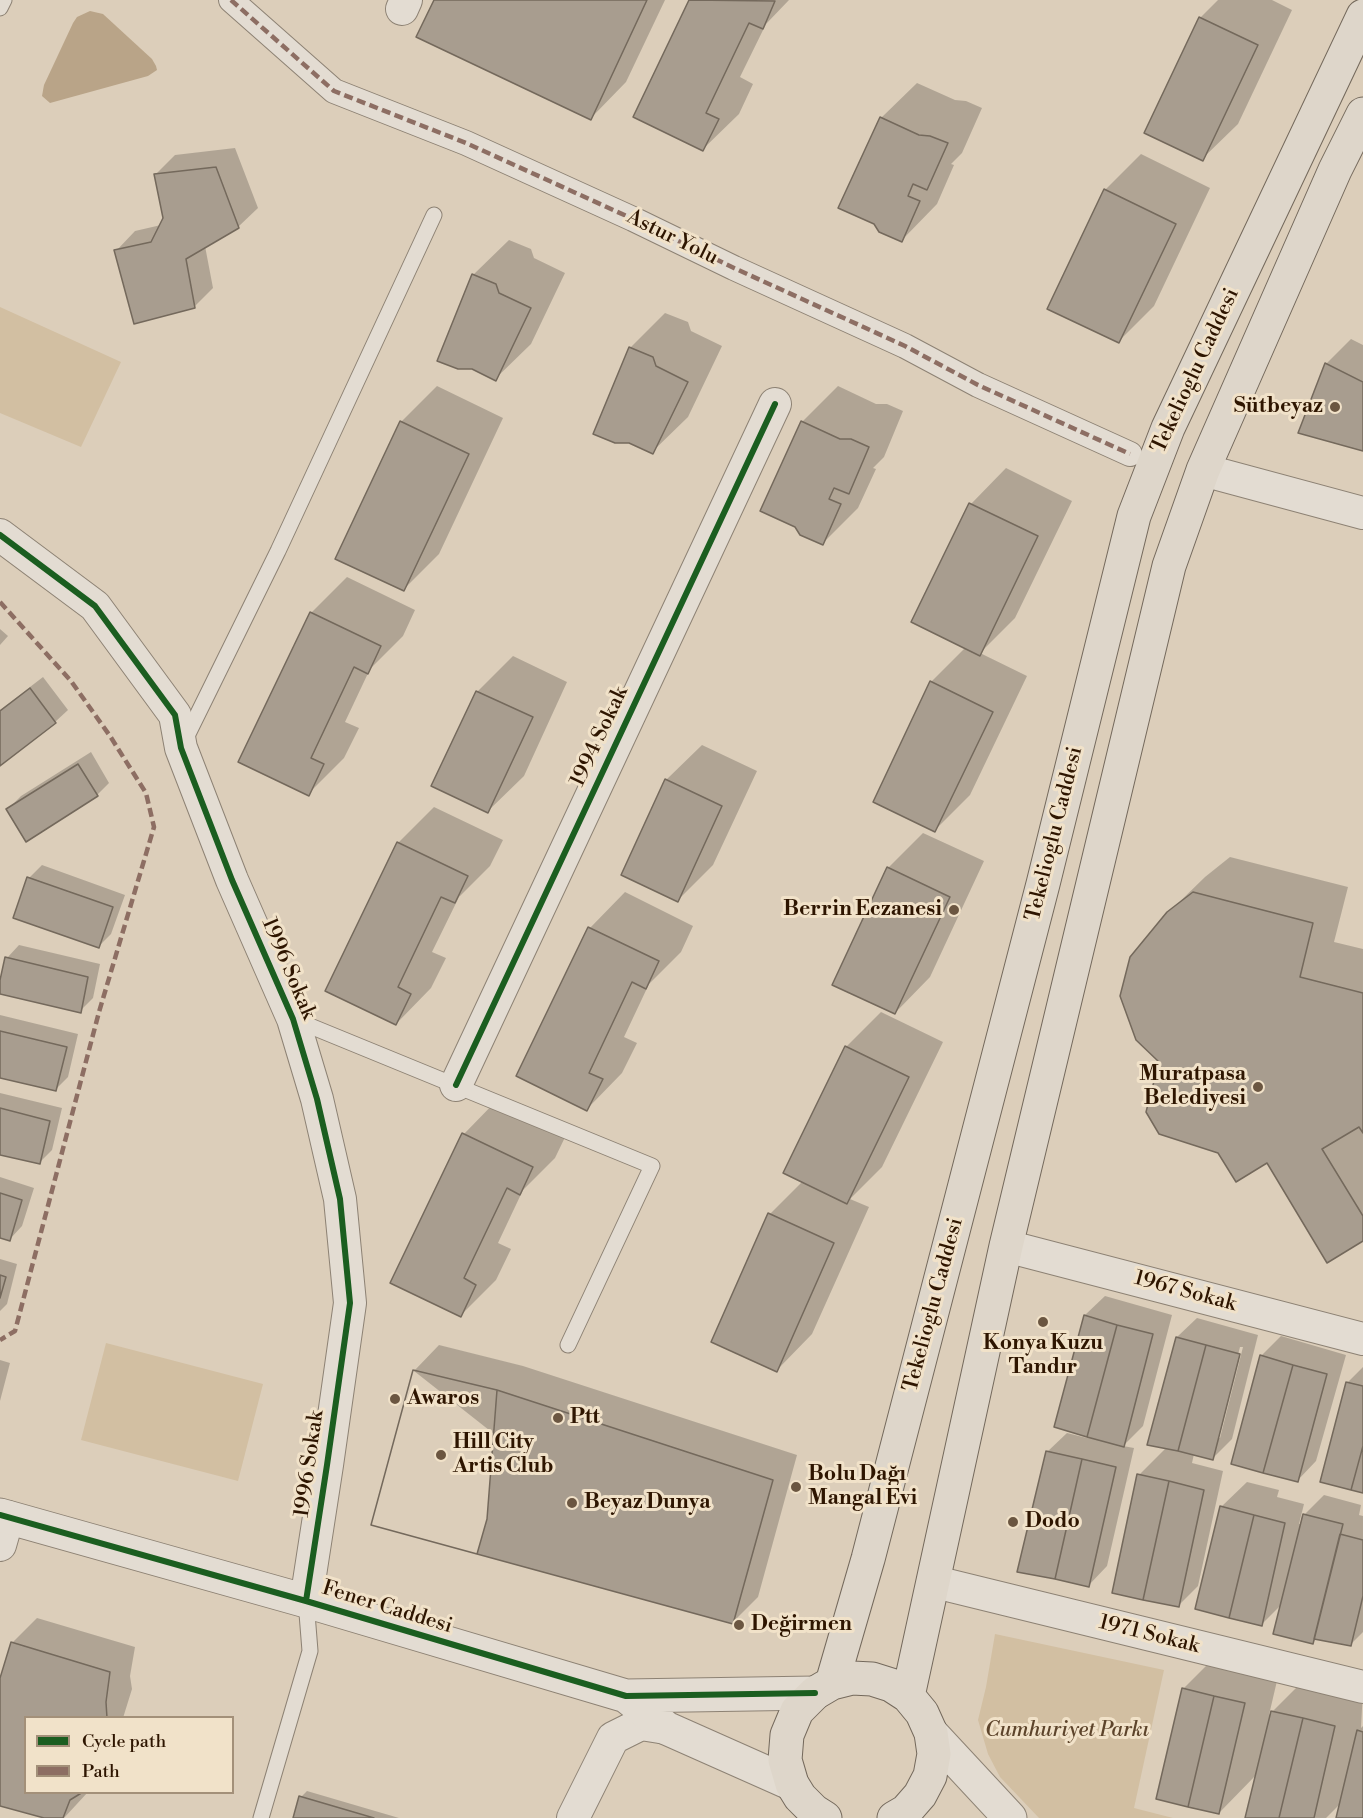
<!DOCTYPE html>
<html>
<head>
<meta charset="utf-8">
<style>
	body { margin:0 }
	#map { position:relative; width:1363px; height:1818px; overflow:hidden; background:#dcceba; font-family:"Libre Bodoni",serif }
	canvas { display:block }
	.legend { position:absolute; left:24px; top:1716px; width:210px; height:78px; box-sizing:border-box; background:#f1e2c9; border:2px solid #a39079; margin:0; padding:8px 10px; list-style:none; font-size:18px; color:#2e1500 }
	.legend li { display:flex; align-items:center; gap:12px; height:30px }
	.legend b { width:30px; border:2px solid #a39079 }
</style>
</head>
<body>
<div id="map">
<canvas width="1363" height="1818"></canvas>
<ul class="legend">
<li><b style="height:8px;background:#1b5e20"></b>Cycle path</li>
<li><b style="height:8px;background:#8d6e63"></b>Path</li>
</ul>
</div>
<script>
const c = document.querySelector('canvas').getContext('2d');
c.lineJoin = 'round';
function fillPath(path, color) { c.fillStyle = color; c.fill(path, 'evenodd'); }
const toPath = rows => new Path2D(rows.map(r => 'M' + r).join(''));
function stroke(path, color, width, dash) { c.strokeStyle = color; c.lineWidth = width; c.lineCap = dash ? 'butt' : 'round'; c.setLineDash(dash || []); c.stroke(path); }
function drawText(font, color, halo, rows, align = 'center') {
  c.font = font + ' "Libre Bodoni",serif'; c.lineWidth = 6; c.setLineDash([]); c.textBaseline = 'middle'; c.strokeStyle = halo; c.fillStyle = color; for (const [text, x, y, turn = 0] of rows) {
    c.save(); c.translate(x, y); c.rotate((+turn || 0) * Math.PI / 180); c.textAlign = isNaN(turn) ? turn : align; if (halo) c.strokeText(text, 0, 0); c.fillText(text, 0, 0); c.restore();
  }
}
fillPath(toPath([
	[0,307,121,362,81,447,0,413],
	[106,1343,263,1384,238,1481,81,1440],
	[995,1634,1164,1670,1134,1808,1173,1818,1039,1818,1000,1777,988,1754,978,1720,986,1687]
]), '#d2bfa2');
fillPath(toPath([
	[90,11,103,14,152,59,156,66,157,70,148,76,50,103,42,96,44,85,73,23,77,17]
]), '#b9a488');
fillPath(toPath([
	[435,0,665,0,626,82,591,118],
	[691,0,789,0,766,24,740,77,753,84,739,114,703,149,635,116],
	[1218,0,1272,0,1292,10,1238,124,1202,159,1200,18],
	[917,83,955,100,966,101,982,108,962,153,951,164,954,165,937,204,902,240,881,118],
	[235,148,258,208,238,227,205,246,213,288,194,307,116,251,135,231,161,225,165,218,156,174,175,155],
	[1141,154,1210,188,1154,306,1118,342,1105,190],
	[509,240,531,249,534,258,565,273,531,344,495,379,473,275],
	[665,313,688,322,691,331,722,346,688,417,652,452,630,348],
	[1351,339,1363,345,1363,449,1326,364],
	[437,386,503,418,439,554,403,590,401,422],
	[838,386,876,404,887,404,903,411,884,457,873,468,876,469,858,508,823,543,802,422],
	[1006,468,1072,501,1015,618,980,653,1027,676,970,795,935,830,931,682,966,647,913,621,971,504],
	[347,577,415,610,403,636,370,669,345,722,359,728,344,758,308,794,311,613],
	[0,629,8,636,0,645],
	[513,656,567,682,524,776,488,811,477,692],
	[43,677,68,710,55,722,0,764,0,710],
	[702,745,757,771,713,865,678,900,666,780],
	[91,752,109,783,97,795,8,809,21,796],
	[434,807,503,840,490,866,459,897,432,952,446,958,431,988,396,1024,398,843],
	[923,833,984,861,930,977,895,1013,888,868],
	[1230,857,1348,887,1334,942,1363,949,1363,1239,1267,1161,1161,1061,1168,913,1205,877],
	[42,865,125,895,111,934,99,946,29,878],
	[625,892,693,926,681,952,649,984,624,1037,637,1043,622,1073,587,1109,518,1076,590,928],
	[19,945,100,964,93,998,80,1011,0,992,7,958],
	[881,1012,943,1042,882,1167,850,1199,869,1207,812,1334,777,1370,770,1214,803,1181,846,1047],
	[0,1015,78,1034,68,1077,55,1090,0,1076],
	[0,1093,62,1108,52,1150,39,1163,0,1153],
	[499,1098,568,1131,555,1158,523,1190,498,1243,511,1249,496,1280,461,1315,464,1134],
	[0,1177,34,1188,22,1226,10,1239,0,1236],
	[0,1259,17,1264,7,1304,0,1311],
	[1105,1296,1172,1315,1143,1426,1123,1446,1134,1448,1107,1566,1088,1586,1047,1452,1067,1433,1087,1438,1088,1435,1056,1426,1085,1315],
	[1197,1318,1258,1335,1232,1439,1213,1458,1194,1454,1192,1463,1223,1471,1198,1586,1179,1605,1139,1475,1166,1448,1149,1444,1177,1337],
	[1240,1347,1243,1347,1220,1438,1217,1438],
	[1281,1336,1346,1355,1316,1461,1297,1481,1261,1356],
	[439,1345,523,1366,797,1455,758,1597,733,1622,414,1371],
	[0,1360,10,1363,0,1401],
	[1363,1367,1363,1492,1348,1382],
	[1247,1482,1279,1490,1277,1497,1304,1504,1299,1524,1302,1524,1304,1515,1324,1495,1361,1505,1359,1515,1363,1516,1363,1632,1351,1644,1317,1638,1313,1642,1282,1604,1261,1625,1221,1507],
	[37,1618,135,1647,130,1676,132,1689,123,1718,26,1718,26,1792,88,1792,64,1818,49,1818,0,1804,0,1681,12,1643],
	[1219,1653,1280,1668,1269,1715,1308,1676,1363,1689,1361,1728,1363,1726,1363,1818,1337,1818,1341,1803,1326,1818,1247,1818,1257,1774,1219,1813,1183,1689],
	[307,1791,399,1818,294,1818,301,1797]
]), '#0003');
const building = toPath([
	[434,0,647,0,591,120,416,37,434,0],
	[689,0,775,1,763,29,749,23,706,113,719,119,703,151,633,117,689,0],
	[1199,17,1258,45,1203,161,1144,133,1199,17],
	[880,117,919,135,930,136,948,143,927,190,913,184,908,196,920,201,902,242,879,232,874,224,838,208,880,117],
	[216,167,239,228,186,259,195,308,134,324,114,250,151,242,163,218,154,174,216,167],
	[1104,189,1176,224,1119,343,1047,309,1104,189],
	[472,274,496,284,499,293,531,308,496,381,472,369,458,369,437,361,472,274],
	[629,347,653,357,656,366,688,382,653,454,629,443,615,443,593,434,629,347],
	[1325,363,1363,382,1363,451,1298,433,1325,363],
	[400,421,469,454,404,591,335,559,400,421],
	[801,421,840,439,851,439,869,447,849,494,834,488,829,499,841,504,823,545,800,535,795,527,760,511,801,421],
	[969,503,1038,536,980,656,911,622,969,503],
	[310,612,381,646,368,674,354,667,311,758,324,764,309,796,238,762,310,612],
	[930,681,993,712,935,832,873,802,930,681],
	[30,688,56,723,0,766,0,711,30,688],
	[476,691,533,717,488,813,431,786,476,691],
	[78,764,98,796,26,842,6,809,78,764],
	[665,779,722,806,678,902,621,875,665,779],
	[397,842,468,876,455,903,441,897,398,987,411,994,396,1025,325,991,397,842],
	[887,867,950,897,895,1014,832,985,887,867],
	[27,877,113,907,99,948,13,918,27,877],
	[1193,892,1313,923,1300,977,1363,993,1363,1133,1359,1127,1322,1149,1363,1216,1363,1241,1327,1263,1267,1163,1236,1182,1218,1153,1159,1134,1146,1112,1159,1062,1136,1040,1120,996,1130,957,1167,912,1193,892],
	[588,927,659,961,646,989,632,982,589,1073,603,1079,587,1111,516,1076,588,927],
	[5,957,88,977,81,1013,0,994,0,980,5,957],
	[0,1031,67,1047,56,1091,0,1078,0,1031],
	[845,1046,909,1077,847,1204,783,1173,845,1046],
	[0,1108,50,1121,40,1164,0,1155,0,1108],
	[462,1133,533,1167,520,1195,507,1188,464,1278,476,1285,461,1317,390,1283,462,1133],
	[0,1193,22,1200,10,1241,0,1238,0,1193],
	[768,1213,834,1243,777,1372,711,1342,768,1213],
	[0,1275,6,1277,0,1298,0,1275],
	[1084,1315,1117,1325,1087,1437,1054,1427,1084,1315],
	[1117,1325,1153,1334,1124,1447,1087,1437,1117,1325],
	[1176,1337,1206,1345,1178,1451,1147,1445,1176,1337],
	[1206,1345,1240,1354,1213,1460,1178,1451,1206,1345],
	[1260,1355,1293,1365,1263,1473,1231,1464,1260,1355],
	[1293,1365,1327,1374,1298,1482,1263,1473,1293,1365],
	[413,1370,497,1390,773,1480,733,1624,371,1525,413,1370],
	[413,1370,497,1390,487,1519,477,1554,371,1525,413,1370],
	[1346,1382,1363,1386,1363,1446,1351,1490,1320,1482,1346,1382],
	[1363,1446,1363,1493,1351,1490,1363,1446],
	[1046,1451,1082,1459,1055,1579,1017,1572,1046,1451],
	[1082,1459,1116,1467,1089,1587,1055,1579,1082,1459],
	[1137,1474,1169,1481,1143,1600,1112,1593,1137,1474],
	[1169,1481,1204,1490,1179,1607,1143,1600,1169,1481],
	[1220,1506,1254,1515,1229,1618,1195,1609,1220,1506],
	[1303,1514,1343,1524,1313,1644,1273,1634,1303,1514],
	[1254,1515,1285,1523,1262,1626,1229,1618,1254,1515],
	[1340,1534,1363,1540,1363,1596,1351,1646,1314,1639,1340,1534],
	[11,1642,110,1672,106,1702,107,1718,26,1718,26,1792,83,1792,70,1800,63,1818,44,1818,0,1806,0,1678,11,1642],
	[1182,1688,1214,1696,1188,1807,1156,1799,1182,1688],
	[1214,1696,1245,1703,1219,1814,1188,1807,1214,1696],
	[1271,1711,1303,1718,1279,1818,1245,1818,1271,1711],
	[1303,1718,1335,1726,1314,1818,1279,1818,1303,1718],
	[1357,1730,1363,1732,1363,1818,1336,1818,1357,1730],
	[299,1796,374,1818,293,1818,299,1796]
]);
fillPath(building, '#a89d8f');
stroke(building, '#74695c', 1.5);
const service = toPath([
	[0,8,4,0],
	[184,742,278,551,434,215],
	[293,1019,652,1166,568,1345],
	[261,1818,310,1651,306,1601]
]);
const pedestrian = toPath([
	[231,0,334,91,466,143,633,219,734,268,905,346,978,385,1130,454]
]);
const minor = toPath([
	[402,9,406,0],
	[1203,470,1363,513],
	[0,535,95,606,175,715,181,748,232,880,293,1019,317,1099,340,1199,350,1303,327,1465,306,1601],
	[456,1085,775,404],
	[1006,1246,1363,1339],
	[0,1545,8,1517],
	[935,1582,1363,1687],
	[573,1818,613,1738,641,1724,666,1728]
]);
const tertiary = toPath([
	[0,1515,306,1601,626,1696,815,1693],
	[626,1696,666,1728,792,1784],
	[931,1733,1010,1818]
]);
const primary = toPath([
	[832,1683,868,1559,1043,884,1134,516,1168,428,1363,16],
	[908,1696,1006,1246,1169,566,1203,470,1335,170,1363,114],
	[825,1818,814,1811,800,1797,792,1784,785,1760,787,1735,797,1711,815,1693,832,1683,852,1678,872,1679,891,1685,908,1696,922,1713,931,1733,934,1754,930,1776,920,1795,906,1811,894,1818]
]);
stroke(service, '#8d8274', 17);
stroke(pedestrian, '#8d8274', 26);
stroke(minor, '#8d8274', 34);
stroke(tertiary, '#8d8274', 35);
stroke(primary, '#74695c', 35);
stroke(service, '#e3dcd2', 15);
stroke(pedestrian, '#e3dcd2', 24);
stroke(minor, '#e3dcd2', 32);
stroke(tertiary, '#e3dcd2', 33);
stroke(primary, '#ded6ca', 33);
stroke(toPath([
	[231,0,334,91,466,143,633,219,734,268,905,346,978,385,1130,454],
	[0,602,71,681,110,736,146,793,154,827,99,1012,15,1331,0,1340]
]), '#8d6e63', 4.5, [9, 4.5]);
stroke(toPath([
	[0,535,95,606,175,715,181,748,232,880,293,1019,317,1099,340,1199,350,1303,327,1465,306,1601],
	[456,1085,775,404],
	[0,1515,306,1601,626,1696,815,1693]
]), '#1b5e20', 6);
for (const [x, y, r, color] of [
	[1335,407,6,"#6b5641"],
	[954,910,6,"#6b5641"],
	[1258,1087,6,"#6b5641"],
	[1043,1322,6,"#6b5641"],
	[395,1399,6,"#6b5641"],
	[558,1418,6,"#6b5641"],
	[441,1455,6,"#6b5641"],
	[796,1487,6,"#6b5641"],
	[572,1503,6,"#6b5641"],
	[1013,1522,6,"#6b5641"],
	[739,1625,6,"#6b5641"]
]) { const dot = new Path2D(); dot.arc(x, y, r, 0, 2 * Math.PI); c.fillStyle = color; c.fill(dot); stroke(dot, '#f1e2c9', 2); }
drawText('21px', '#2e1500', '#f1e2c9', [
	["Astur Yolu",672,238,26],
	["Tekelioglu Caddesi",1196,371,-65],
	["1994 Sokak",600,737,-65],
	["Tekelioglu Caddesi",1055,834,-76],
	["1996 Sokak",288,969,67],
	["1967 Sokak",1185,1292,15],
	["Tekelioglu Caddesi",934,1305,-75],
	["1996 Sokak",310,1464,-82],
	["Fener Caddesi",387,1608,17],
	["1971 Sokak",1149,1635,14]
]);
drawText('bold 21px', '#2e1500', '#f1e2c9', [
	["Sütbeyaz",1323,407,"right"],
	["Berrin Eczanesi",942,910,"right"],
	["Muratpasa",1246,1075,"right"],
	["Belediyesi",1246,1099,"right"],
	["Konya Kuzu",1043,1344,"center"],
	["Tandır",1043,1368,"center"],
	["Awaros",407,1399],
	["Ptt",570,1418],
	["Hill City",453,1443],
	["Artis Club",453,1467],
	["Bolu Dağı",808,1475],
	["Mangal Evi",808,1499],
	["Beyaz Dunya",584,1503],
	["Dodo",1025,1522],
	["Değirmen",751,1625]
], 'left');
drawText('italic 21px', '#5d442b', '#f1e2c9', [
	["Cumhuriyet Parkı",1067,1731]
]);
</script>
</body>
</html>
